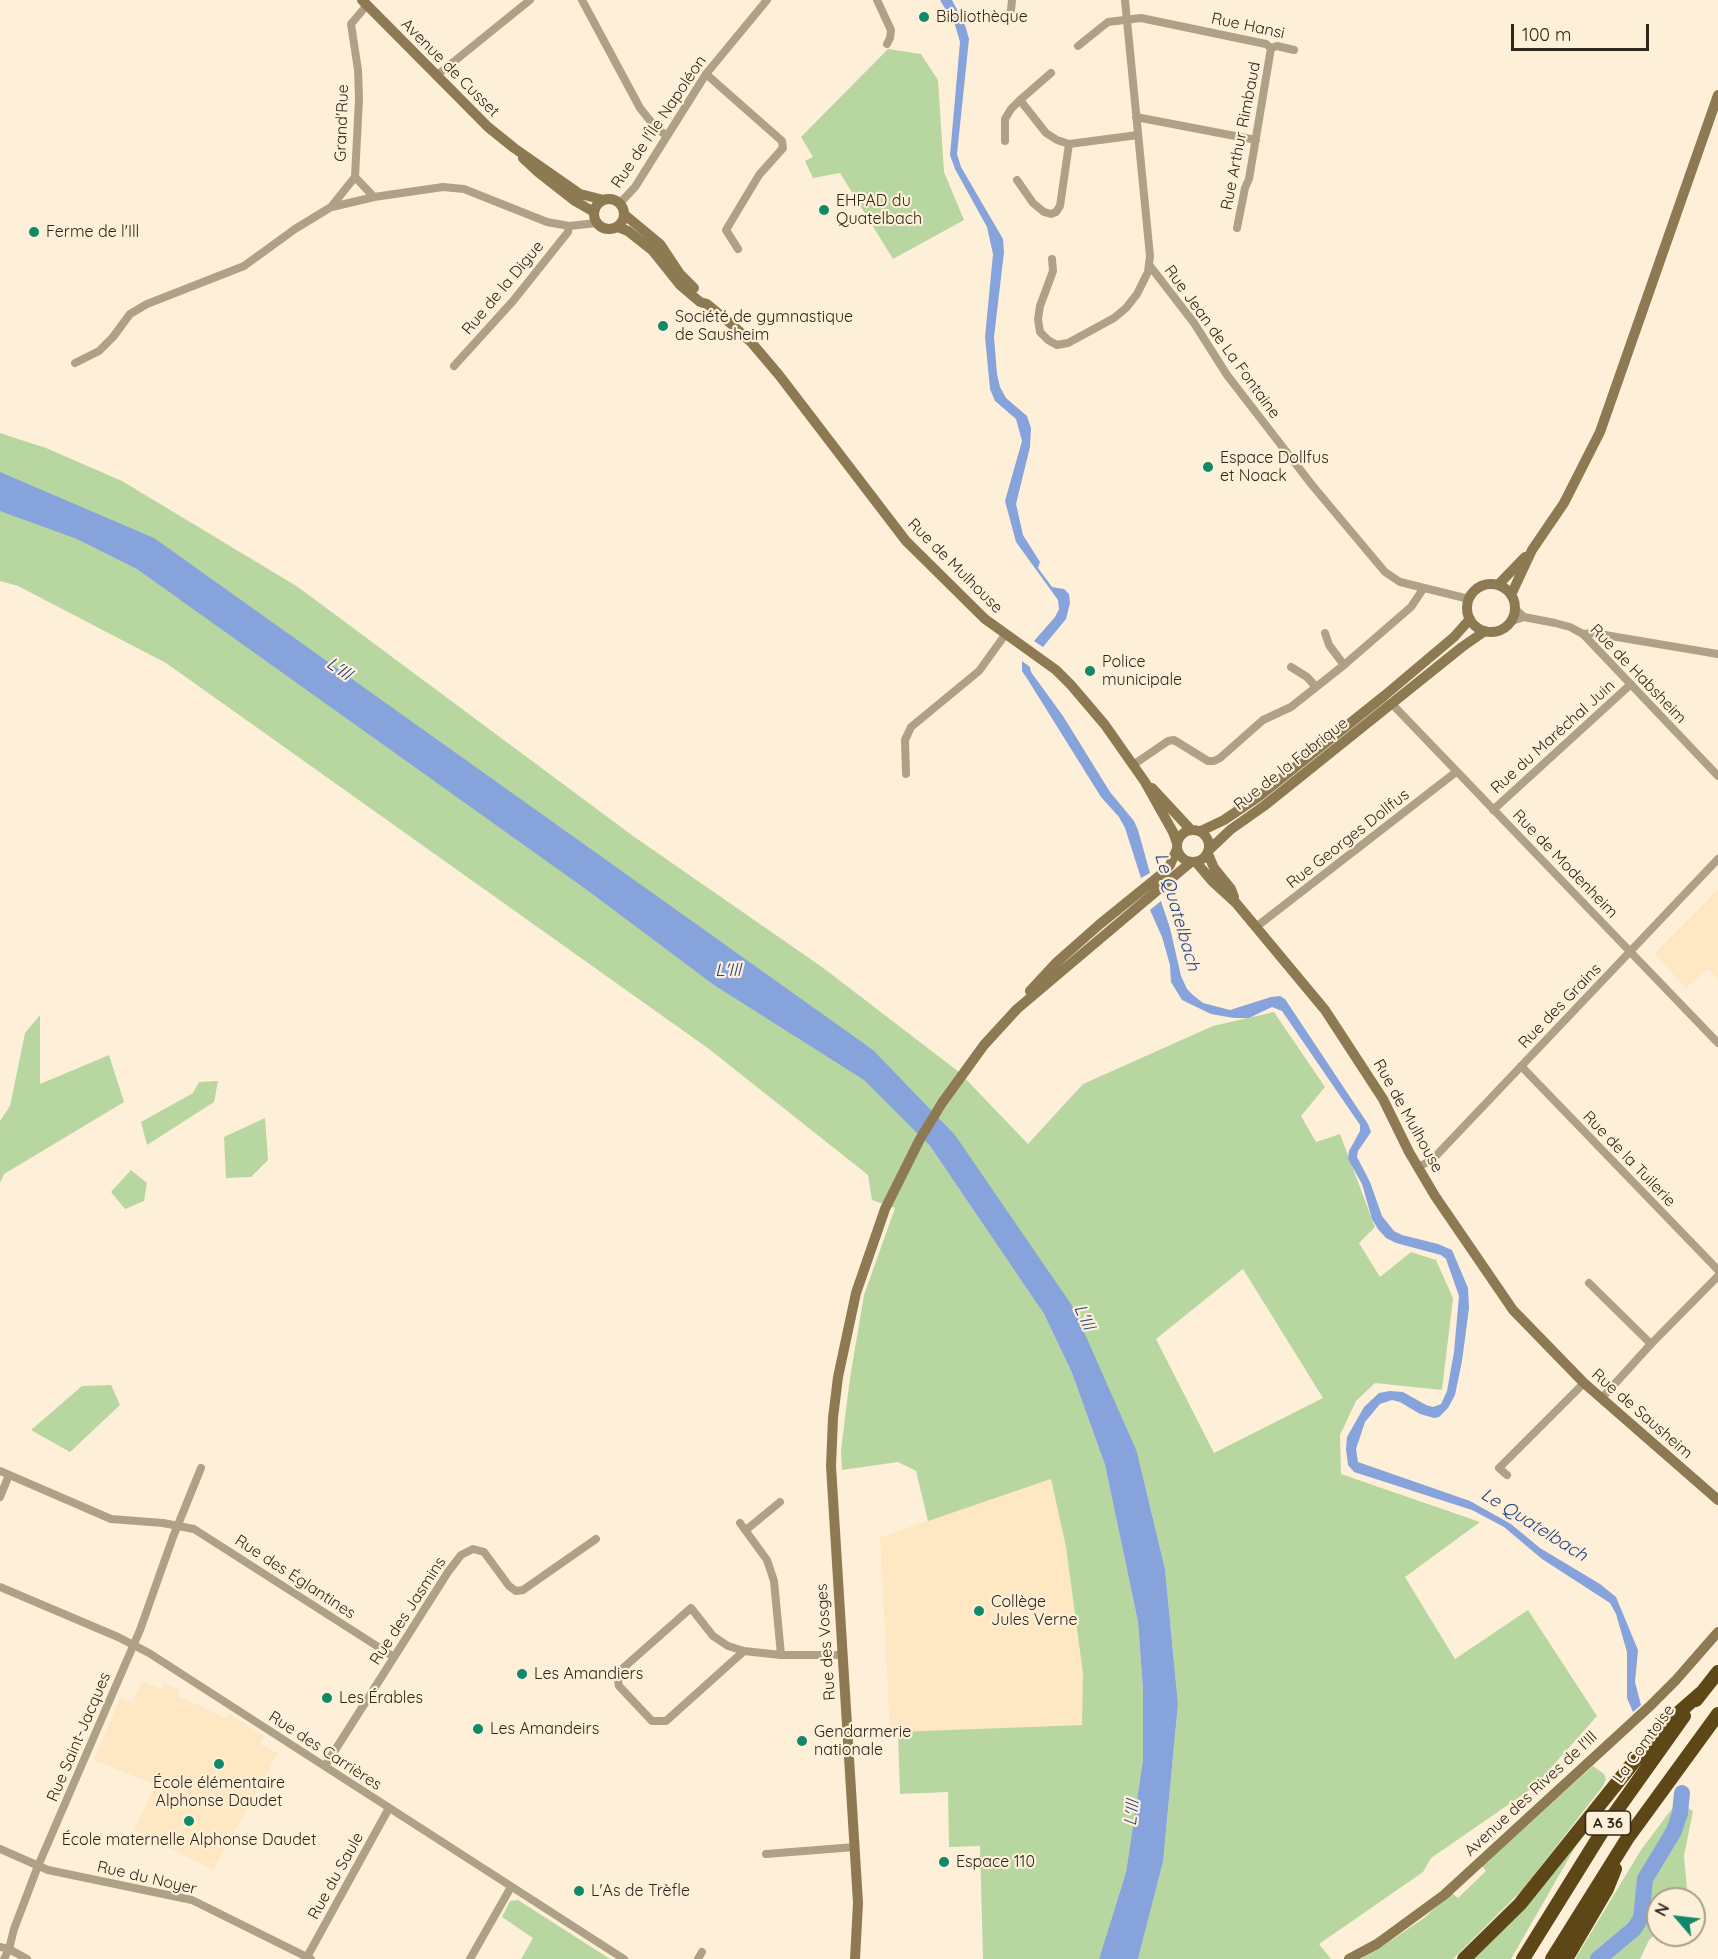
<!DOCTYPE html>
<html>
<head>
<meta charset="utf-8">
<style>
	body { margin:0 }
	#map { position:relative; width:1718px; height:1959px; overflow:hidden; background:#fef0d8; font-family:Quicksand,sans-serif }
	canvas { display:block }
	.north { position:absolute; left:1646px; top:1887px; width:60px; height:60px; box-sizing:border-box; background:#fef0d8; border:2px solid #aa9f8c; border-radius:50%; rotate:298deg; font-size:16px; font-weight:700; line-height:24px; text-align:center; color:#2d261b }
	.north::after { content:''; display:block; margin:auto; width:21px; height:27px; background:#10886a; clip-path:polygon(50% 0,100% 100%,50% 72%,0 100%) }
	.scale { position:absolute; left:1511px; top:24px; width:138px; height:27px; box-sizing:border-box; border:3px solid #2d261b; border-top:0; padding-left:8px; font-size:18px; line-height:21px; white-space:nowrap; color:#2d261b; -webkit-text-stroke:4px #fef0d8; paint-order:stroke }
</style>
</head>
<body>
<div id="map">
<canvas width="1718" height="1959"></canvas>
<div class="north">N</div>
<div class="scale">100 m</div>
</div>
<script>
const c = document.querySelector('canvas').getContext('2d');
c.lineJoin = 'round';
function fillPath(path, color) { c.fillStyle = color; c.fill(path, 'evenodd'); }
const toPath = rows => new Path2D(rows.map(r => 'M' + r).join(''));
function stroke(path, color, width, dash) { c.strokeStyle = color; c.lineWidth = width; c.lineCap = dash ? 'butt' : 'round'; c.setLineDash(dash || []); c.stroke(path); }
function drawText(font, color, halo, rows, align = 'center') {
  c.font = font + ' Quicksand,sans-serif'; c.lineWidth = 4.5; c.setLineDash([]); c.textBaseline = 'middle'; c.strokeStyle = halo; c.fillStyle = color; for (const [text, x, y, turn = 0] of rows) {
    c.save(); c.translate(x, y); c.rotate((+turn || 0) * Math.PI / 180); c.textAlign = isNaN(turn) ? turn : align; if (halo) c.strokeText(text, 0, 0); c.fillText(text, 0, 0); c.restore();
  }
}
fillPath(toPath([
	[1718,889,1718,979,1708,969,1686,988,1654,954],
	[1051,1479,1066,1547,1083,1674,1083,1725,890,1733,880,1537],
	[144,1682,162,1689,164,1684,180,1690,178,1696,196,1704,226,1718,229,1714,264,1736,260,1744,278,1753,213,1870,134,1830,156,1785,94,1760,120,1698,135,1703,135,1702,133,1700,141,1683]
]), '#fde8c3');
fillPath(toPath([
	[888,49,921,54,938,80,944,172,964,220,893,259,840,173,813,178,805,161,813,157,801,137],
	[0,433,46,448,122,481,298,587,633,836,822,967,959,1072,1028,1144,1083,1084,1213,1026,1274,1012,1325,1087,1301,1116,1316,1142,1340,1134,1375,1227,1359,1243,1380,1277,1411,1252,1436,1260,1453,1298,1442,1390,1375,1383,1356,1401,1340,1435,1341,1474,1480,1522,1405,1577,1455,1659,1528,1610,1597,1716,1534,1787,1431,1858,1423,1872,1319,1944,1331,1959,1138,1959,1163,1862,1178,1704,1165,1569,1137,1452,955,1135,917,1134,930,1146,1044,1314,1072,1373,1105,1465,1138,1622,1143,1690,1143,1760,1126,1872,1099,1959,983,1959,980,1846,949,1847,948,1792,900,1794,898,1732,1082,1725,1083,1674,1066,1547,1051,1479,928,1521,916,1471,898,1462,842,1470,841,1450,850,1378,864,1295,895,1208,872,1200,868,1175,709,1049,166,663,18,586,0,581],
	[1243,1269,1323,1398,1214,1453,1156,1339],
	[40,1015,40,1084,109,1055,124,1102,4,1174,0,1183,0,1121,10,1106,25,1033],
	[218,1081,214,1102,147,1145,141,1122,193,1093,199,1082],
	[265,1118,268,1160,251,1177,226,1178,224,1137],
	[131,1170,147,1183,144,1201,125,1209,111,1192],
	[111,1385,120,1405,70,1452,31,1430,82,1386],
	[1593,1766,1604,1774,1606,1779,1603,1786,1523,1889,1453,1959,1361,1959,1377,1950,1424,1918,1452,1893,1458,1898,1486,1871,1482,1866],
	[1677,1802,1693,1811,1684,1856,1688,1899,1658,1899,1658,1931,1649,1940,1640,1959,1575,1959,1641,1850],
	[1585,1830,1511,1959,1472,1959],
	[518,1900,610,1959,521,1959,533,1938,502,1917,510,1901]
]), '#b8d6a0');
fillPath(toPath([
	[940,0,952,0,965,25,969,39,957,154,961,167,1003,239,1004,252,994,337,997,374,1000,387,1006,398,1027,416,1031,428,1030,447,1016,504,1023,535,1040,562,1038,568,1052,587,1064,589,1069,594,1070,603,1066,619,1043,647,1034,641,1055,617,1059,609,1058,600,1016,542,1005,501,1022,441,1016,419,995,401,990,389,985,337,993,254,987,227,955,169,950,155,960,42,955,25],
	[0,472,154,538,873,1050,955,1135,1073,1307,1137,1452,1165,1569,1178,1704,1163,1862,1138,1959,1099,1959,1126,1872,1143,1760,1143,1690,1138,1622,1105,1465,1072,1373,1044,1314,930,1146,864,1080,714,985,587,890,137,569,77,539,0,511],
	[1022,661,1030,667,1031,672,1063,716,1110,792,1134,821,1138,830,1150,873,1141,878,1125,828,1119,817,1101,797,1028,680,1022,671],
	[1161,901,1170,928,1181,976,1187,989,1193,995,1203,1003,1230,1010,1271,997,1280,996,1285,999,1368,1124,1371,1132,1358,1151,1357,1157,1370,1182,1382,1216,1394,1231,1402,1235,1438,1244,1452,1250,1468,1288,1469,1308,1462,1361,1455,1395,1448,1408,1439,1417,1434,1418,1420,1414,1400,1402,1392,1400,1380,1404,1365,1422,1356,1449,1358,1462,1470,1501,1511,1524,1540,1548,1600,1584,1616,1597,1638,1650,1635,1682,1641,1705,1633,1712,1627,1698,1627,1652,1616,1614,1610,1603,1542,1559,1504,1527,1472,1510,1354,1472,1348,1465,1346,1449,1347,1437,1364,1407,1379,1393,1390,1391,1403,1392,1426,1405,1433,1407,1441,1404,1447,1391,1454,1352,1459,1296,1446,1259,1441,1255,1396,1243,1386,1238,1378,1229,1372,1219,1362,1184,1348,1159,1349,1151,1360,1131,1360,1125,1282,1011,1272,1007,1249,1018,1234,1018,1211,1014,1182,1000,1171,982,1170,965,1162,937,1150,910]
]), '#87a3dc');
stroke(toPath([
	[1598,1959,1634,1929,1641,1918,1645,1879,1674,1831,1680,1813,1682,1793]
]), '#87a3dc', 16);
stroke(toPath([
	[582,0,640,108,656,128,666,135],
	[877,0,891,30,890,38,887,44],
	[367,5,351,24,358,70,359,99,355,177,374,197],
	[1011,10,1012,0],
	[1078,46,1108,22,1141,18,1266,44,1271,48,1277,46,1294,50],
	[706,74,782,141,783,148,759,175,726,230,738,249],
	[436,76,530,0],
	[1020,100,1051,73],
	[1136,117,1256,140],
	[1005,141,1005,119,1011,109,1020,100,1046,133,1057,140,1069,144,1060,206,1056,212,1051,214,1044,212,1033,203,1017,180],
	[1069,144,1138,135],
	[620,203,635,187,706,74,767,0],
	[332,207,374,197,443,187,464,189,547,222,569,226,597,223],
	[1237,228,1245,188,1249,179,1271,48],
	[1052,259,1053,271,1040,306,1038,319,1040,332,1048,340,1057,345,1068,343,1114,318,1126,308,1137,294,1148,272,1150,256,1125,0],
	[1150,266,1194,323,1227,375,1312,485,1385,572,1400,582,1469,599],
	[75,363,99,351,113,337,130,314,147,304,244,266,295,229,331,207,355,177],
	[454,366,513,301,568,232,569,226],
	[1515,609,1524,617],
	[1512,621,1524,617,1555,623,1570,627,1583,634,1718,776],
	[1325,633,1329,645,1344,665],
	[1583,634,1593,633,1718,654],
	[1291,667,1307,677,1316,687],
	[1392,704,1718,1043],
	[1133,765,1168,741,1174,740,1208,761,1214,761,1220,758,1263,720,1291,707,1344,665,1411,607,1423,589],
	[906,774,905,740,911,727,979,671,1005,635],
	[1493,810,1631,684],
	[1256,927,1456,772],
	[1521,1066,1718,1270],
	[1418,1167,1432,1160,1718,859],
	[1589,1283,1651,1344],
	[1601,1399,1651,1344,1718,1276],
	[0,1471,111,1519,163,1523,194,1529,394,1657],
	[1507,1475,1499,1468,1584,1383],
	[0,1497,9,1475],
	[740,1523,767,1560,774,1581,781,1655],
	[746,1530,780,1502],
	[0,1587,118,1637,149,1653,624,1959],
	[744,1651,666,1721,652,1721,619,1686,618,1681,622,1669,691,1608,713,1636,728,1646,744,1651,781,1655,842,1655],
	[325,1766,448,1572,461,1555,473,1549,484,1552,509,1586,516,1591,523,1590,596,1539],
	[0,1849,48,1870,192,1900,311,1959],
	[766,1854,855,1847],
	[0,1947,9,1949,27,1959],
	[307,1957,389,1808],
	[4,1959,9,1949,14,1929,38,1866,140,1630,173,1537,201,1468],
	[470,1959,511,1887],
	[698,1959,702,1952]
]), '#afa186', 8);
stroke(toPath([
	[362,0,488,127,514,148,580,194,604,200],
	[523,158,538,172,575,201,594,212],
	'594 214a15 15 0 1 1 30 0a15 15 0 1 1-30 0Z',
	[625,215,660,244,680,274,694,288],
	[618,227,628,231,652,250,680,285,700,302,707,304,730,323,751,342,779,375,906,541,985,619,1056,670,1071,685,1105,725,1145,782,1173,832,1177,843],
	'1467 608a24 24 0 1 1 48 0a24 24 0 1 1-48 0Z',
	[1498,585,1525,557],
	[1511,595,1532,550,1564,503,1600,432,1718,95],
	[1152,788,1191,830],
	'1177 846a16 16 0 1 1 32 0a16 16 0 1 1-32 0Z',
	[1201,831,1224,820,1258,797,1384,696,1454,637,1470,619],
	[1210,849,1230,830,1264,806,1462,647,1485,631],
	[1208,854,1214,868,1231,889,1234,897],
	[1196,862,1212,881,1236,903,1325,1010,1383,1099,1409,1152,1435,1196,1513,1310,1584,1383,1718,1500],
	[1030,991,1057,962,1100,924,1163,873,1170,865,1177,849],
	[855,1959,858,1903,831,1466,833,1418,838,1377,856,1293,885,1209,920,1139,942,1103,984,1045,1017,1009,1191,862],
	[1349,1959,1377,1944,1444,1895,1650,1706,1676,1680,1718,1632]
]), '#8e7a52', 10);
stroke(toPath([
	[1696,1700,1718,1672],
	[1464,1959,1520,1904,1661,1728,1701,1693],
	[1523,1959,1605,1827,1684,1716],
	[1552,1959,1627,1839,1718,1714],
	[1566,1959,1607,1889,1615,1869]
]), '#5e4716', 14);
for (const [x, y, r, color] of [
	[924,17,6,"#10886a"],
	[824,210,6,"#10886a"],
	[34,232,6,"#10886a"],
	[663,326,6,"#10886a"],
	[1208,467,6,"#10886a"],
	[1090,671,6,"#10886a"],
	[979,1611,6,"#10886a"],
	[522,1674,6,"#10886a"],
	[327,1698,6,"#10886a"],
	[478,1729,6,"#10886a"],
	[802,1741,6,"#10886a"],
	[219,1764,6,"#10886a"],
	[189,1821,6,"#10886a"],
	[944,1862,6,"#10886a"],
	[579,1891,6,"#10886a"]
]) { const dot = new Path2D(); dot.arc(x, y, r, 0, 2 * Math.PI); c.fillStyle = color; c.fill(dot); stroke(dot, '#fef0d8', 2); }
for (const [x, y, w] of [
	[1608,1823,45]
]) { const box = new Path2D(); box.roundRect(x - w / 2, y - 12, w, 24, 4.5); c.fillStyle = '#fef0d8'; c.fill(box); stroke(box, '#2d261b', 1.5); }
drawText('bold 15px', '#2d261b', null, [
	["A 36",1608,1823]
]);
drawText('16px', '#2d261b', '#fef0d8', [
	["Bibliothèque",936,17],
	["EHPAD du",836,201],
	["Quatelbach",836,219],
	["Ferme de l'Ill",46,232],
	["Société de gymnastique",675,317],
	["de Sausheim",675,335],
	["Espace Dollfus",1220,458],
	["et Noack",1220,476],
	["Police",1102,662],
	["municipale",1102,680],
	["Collège",991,1602],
	["Jules Verne",991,1620],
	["Les Amandiers",534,1674],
	["Les Érables",339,1698],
	["Les Amandeirs",490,1729],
	["Gendarmerie",814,1732],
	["nationale",814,1750],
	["École élémentaire",219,1783,"center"],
	["Alphonse Daudet",219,1801,"center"],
	["École maternelle Alphonse Daudet",189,1840,"center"],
	["Espace 110",956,1862],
	["L'As de Trèfle",591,1891]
], 'left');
drawText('16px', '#2d261b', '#fef0d8', [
	["Rue Hansi",1248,26,12],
	["Avenue de Cusset",450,68,45],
	["Rue de l'Île Napoléon",659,122,-56],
	["Grand'Rue",342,123,-88],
	["Rue Arthur Rimbaud",1241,136,-79],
	["Rue de la Digue",503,288,-50],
	["Rue Jean de La Fontaine",1222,342,54],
	["Rue de Mulhouse",955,566,45],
	["Rue de Habsheim",1638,674,46],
	["Rue du Maréchal Juin",1553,737,-42],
	["Rue de la Fabrique",1291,764,-38],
	["Rue Georges Dollfus",1348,839,-38],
	["Rue de Modenheim",1565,864,46],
	["Rue des Grains",1560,1006,-46],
	["Rue de Mulhouse",1408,1116,61],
	["Rue de la Tuilerie",1629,1159,46],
	["Rue de Sausheim",1642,1414,41],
	["Rue des Églantines",295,1577,33],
	["Rue des Jasmins",408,1611,-57],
	["Rue des Vosges",826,1642,-94],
	["Rue Saint-Jacques",79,1737,-67],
	["La Comtoise",1644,1744,-54],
	["Rue des Carrières",325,1751,33],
	["Avenue des Rives de l'Ill",1531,1794,-43],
	["Rue du Saule",336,1876,-61],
	["Rue du Noyer",147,1878,13]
]);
drawText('italic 18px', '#264388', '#fef0d8', [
	["L'Ill",339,669,35],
	["Le Quatelbach",1177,912,74],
	["L'Ill",728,971],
	["L'Ill",1084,1317,66],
	["Le Quatelbach",1534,1525,32],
	["L'Ill",1132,1813,-83]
]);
</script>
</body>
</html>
